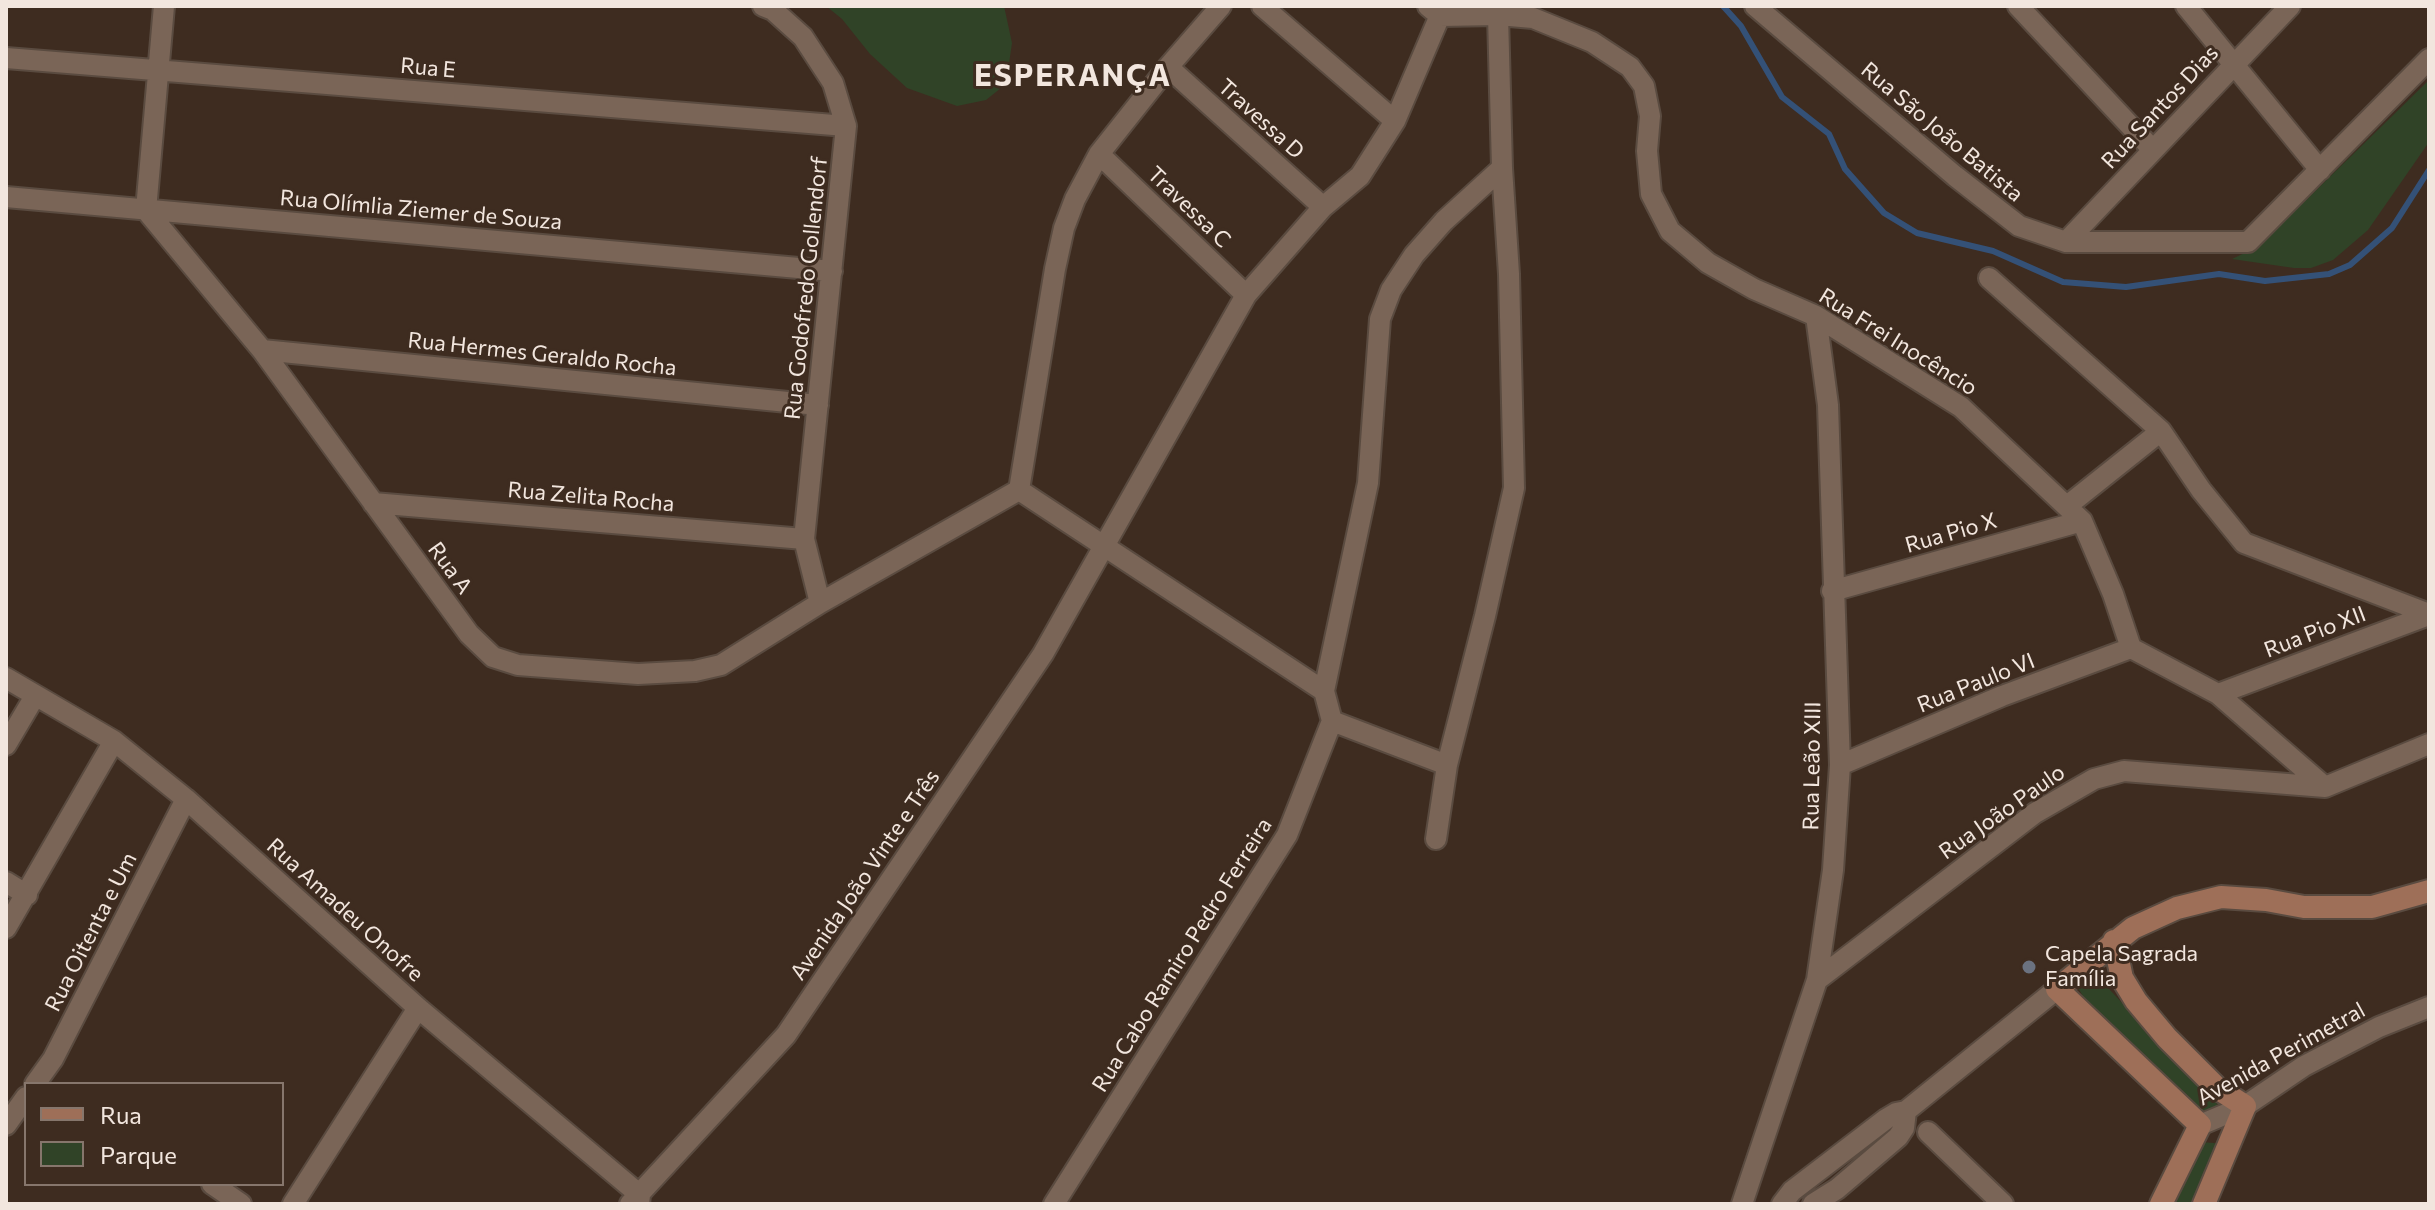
<!DOCTYPE html>
<html>
<head>
<meta charset="utf-8">
<style>
	body { margin:0 }
	#map { position:relative; width:2435px; height:1210px; overflow:hidden; background:#3e2c20; font-family:Commissioner,sans-serif }
	canvas { display:block }
	.frame { position:absolute; inset:0; border:8px solid #f2e6de; pointer-events:none }
	.legend { position:absolute; left:24px; top:1082px; width:260px; height:104px; box-sizing:border-box; background:#3e2c20; border:2px solid #86766c; margin:0; padding:10px 14px; list-style:none; font-size:24px; color:#f2e6de }
	.legend li { display:flex; align-items:center; gap:16px; height:40px }
	.legend b { width:40px; border:2px solid #86766c }
</style>
</head>
<body>
<div id="map">
<canvas width="2435" height="1210"></canvas>
<div class="frame"></div>
<ul class="legend">
<li><b style="height:10px;background:#9e6f58"></b>Rua</li>
<li><b style="height:22px;background:#304327"></b>Parque</li>
</ul>
</div>
<script>
const c = document.querySelector('canvas').getContext('2d');
c.lineJoin = 'round';
function fillPath(path, color) { c.fillStyle = color; c.fill(path, 'evenodd'); }
const toPath = rows => new Path2D(rows.map(r => 'M' + r).join(''));
function stroke(path, color, width, dash) { c.strokeStyle = color; c.lineWidth = width; c.lineCap = dash ? 'butt' : 'round'; c.setLineDash(dash || []); c.stroke(path); }
function drawText(font, color, halo, rows, align = 'center') {
  c.font = font + ' Commissioner,sans-serif'; c.lineWidth = 6; c.setLineDash([]); c.textBaseline = 'middle'; c.strokeStyle = halo; c.fillStyle = color; for (const [text, x, y, turn = 0] of rows) {
    c.save(); c.translate(x, y); c.rotate((+turn || 0) * Math.PI / 180); c.textAlign = isNaN(turn) ? turn : align; if (halo) c.strokeText(text, 0, 0); c.fillText(text, 0, 0); c.restore();
  }
}
fillPath(toPath([
	[826,6,1004,6,1012,43,1006,84,986,100,957,106,907,88,870,54,842,19],
	[2429,80,2429,142,2368,230,2333,260,2311,268,2294,268,2232,259,2259,246],
	[2096,969,2110,990,2219,1106,2196,1113,2089,1006,2075,983],
	[2202,1142,2225,1144,2198,1204,2173,1204]
]), '#304327');
stroke(toPath([
	[1723,6,1741,26,1782,97,1829,134,1845,169,1884,213,1917,233,1993,251,2063,282,2126,287,2219,274,2265,281,2329,274,2350,265,2392,228,2429,170]
]), '#345177', 6);
const minor = toPath([
	[164,6,146,210,262,350,469,634,493,657,518,665,638,674,695,671,721,665,820,603,1019,490],
	[763,6,773,10,803,37,833,83,846,126,804,539,820,603],
	[1262,6,1395,121],
	[1428,6,1440,16,1498,15,1533,18,1592,42,1630,67,1644,86,1650,116,1647,151,1651,194,1670,231,1708,263,1754,289,1816,316,1961,407,2082,521,2113,594,2131,648,2218,694,2325,787],
	[1755,6,1955,176,2019,226,2066,242,2248,242,2429,59],
	[2018,6,2152,149],
	[2186,6,2320,170],
	[6,58,846,126],
	[1168,67,1323,207],
	[1099,154,1246,295],
	[6,197,832,271],
	[2066,242,2290,6],
	[1989,278,2161,431,2201,490,2244,543,2429,614],
	[262,350,818,405],
	[1019,490,1324,691,1332,721,1287,835,1054,1204],
	[1019,490,1055,269,1064,228,1075,199,1099,154,1168,67,1221,6],
	[373,503,804,539],
	[2067,506,2161,431],
	[1832,591,2082,521],
	[6,678,114,741,186,799,418,1008,640,1195,639,1204],
	[1324,691,1368,483,1380,319,1391,290,1414,255,1444,221,1502,168],
	[2218,694,2429,615],
	[1332,721,1447,765,1485,616,1514,488,1509,274,1502,168,1498,15],
	[6,745,35,696],
	[1840,765,2002,696,2131,648],
	[1436,839,1447,765],
	[6,882,27,895],
	[6,928,114,741],
	[1817,980,2035,813,2094,779,2124,771,2325,787,2429,744],
	[35,1084,53,1059,186,799],
	[1906,1111,2057,989],
	[6,1125,26,1097],
	[2200,1125,2245,1106,2304,1066,2379,1027,2429,1007],
	[1928,1132,2003,1204],
	[212,1184,241,1204],
	[293,1204,418,1008],
	[630,1204,786,1035,1043,654,1246,295,1323,207,1360,176,1395,121,1444,6],
	[1742,1204,1817,980,1833,870,1840,765,1828,405,1816,316],
	[1782,1204,1792,1191,1886,1119,1896,1113,1906,1111,1904,1128,1898,1137,1837,1189,1813,1204]
]);
const secondary = toPath([
	[2114,941,2122,978,2136,1001,2167,1038,2217,1088,2245,1106,2204,1204],
	[2161,1204,2200,1125,2057,989,2133,928,2177,908,2221,897,2266,900,2304,907,2372,907,2429,891]
]);
stroke(minor, '#5a4b40', 24);
stroke(secondary, '#5a4b40', 26);
stroke(minor, '#7a6557', 20);
stroke(secondary, '#9e6f58', 22);
for (const [x, y, r, color] of [
	[2029,967,8,"#6b7280"]
]) { const dot = new Path2D(); dot.arc(x, y, r, 0, 2 * Math.PI); c.fillStyle = color; c.fill(dot); stroke(dot, '#3e2c20', 3); }
drawText('22px', '#f2e6de', '#3e2c20', [
	["Rua E",428,68,5],
	["Rua Santos Dias",2160,107,-47],
	["Travessa D",1261,119,42],
	["Rua São João Batista",1942,132,40],
	["Travessa C",1189,207,44],
	["Rua Olímlia Ziemer de Souza",421,210,5],
	["Rua Godofredo Gollendorf",806,288,-84],
	["Rua Frei Inocêncio",1898,342,32],
	["Rua Hermes Geraldo Rocha",542,354,6],
	["Rua Zelita Rocha",591,497,5],
	["Rua Pio X",1951,533,-16],
	["Rua A",450,568,54],
	["Rua Pio XII",2315,632,-21],
	["Rua Paulo VI",1976,683,-22],
	["Rua Leão XIII",1812,766,-89],
	["Rua João Paulo",2002,812,-35],
	["Avenida João Vinte e Três",865,875,-56],
	["Rua Amadeu Onofre",345,910,42],
	["Rua Oitenta e Um",91,932,-63],
	["Rua Cabo Ramiro Pedro Ferreira",1182,955,-58],
	["Avenida Perimetral",2281,1054,-29]
]);
drawText('22px', '#f2e6de', '#3e2c20', [
	["Capela Sagrada",2045,954],
	["Família",2045,979]
], 'left');
c.letterSpacing = '2px';
drawText('bold 30px', '#f2e6de', '#3e2c20', [
	["ESPERANÇA",1073,76]
]);
c.letterSpacing = '0px';
</script>
</body>
</html>
